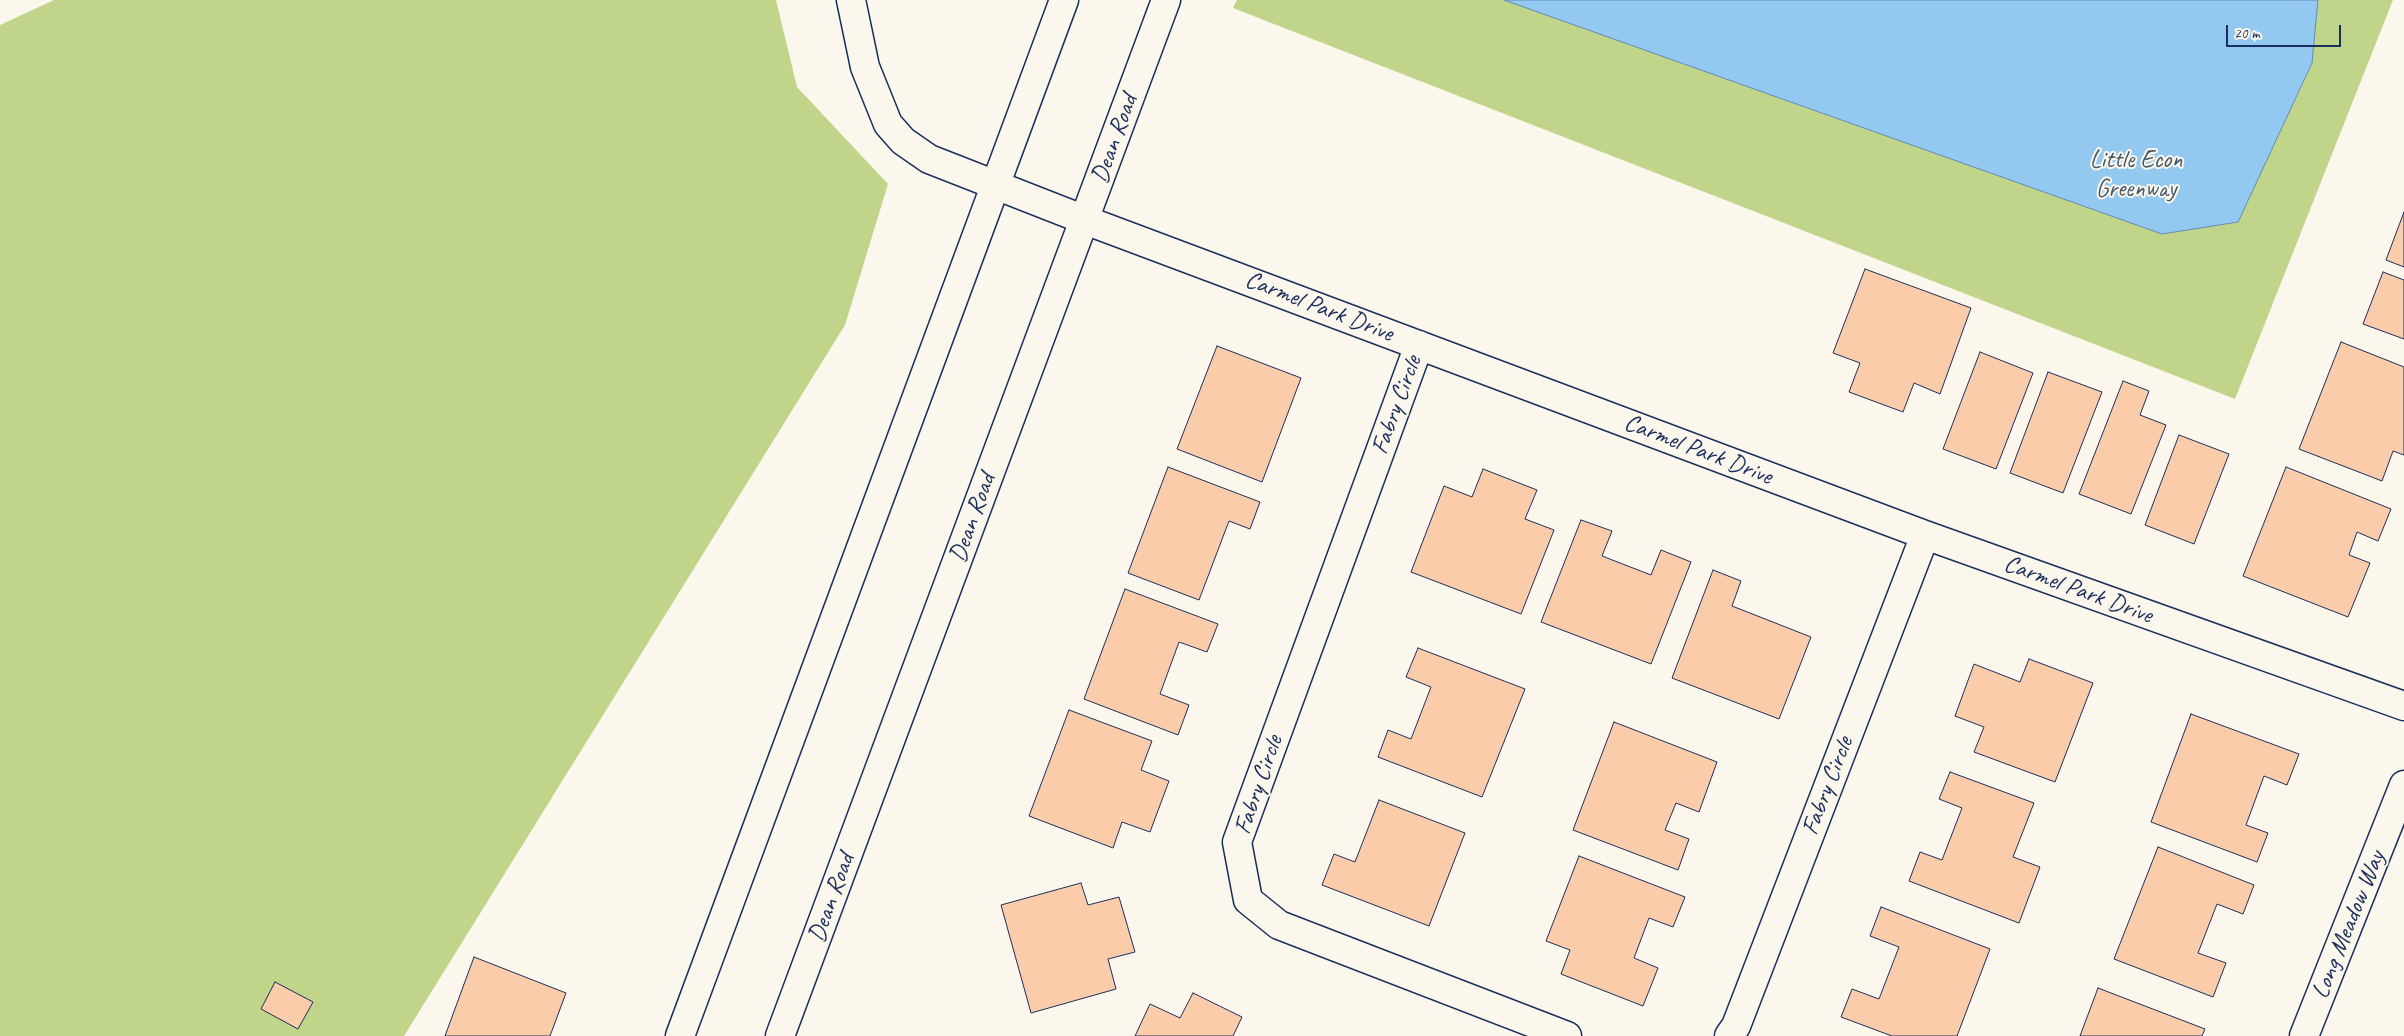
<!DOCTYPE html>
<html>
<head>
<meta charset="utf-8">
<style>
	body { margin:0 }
	#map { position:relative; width:2404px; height:1036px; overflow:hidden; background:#fbf7ec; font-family:Caveat,sans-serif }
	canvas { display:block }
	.scale { position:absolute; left:2226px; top:25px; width:115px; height:22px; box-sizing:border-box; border:2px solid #1b2f5e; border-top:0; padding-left:6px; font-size:15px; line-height:18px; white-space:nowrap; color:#1b2f5e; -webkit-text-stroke:4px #fbf7ec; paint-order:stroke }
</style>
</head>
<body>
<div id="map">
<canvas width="2404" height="1036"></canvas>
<div class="scale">20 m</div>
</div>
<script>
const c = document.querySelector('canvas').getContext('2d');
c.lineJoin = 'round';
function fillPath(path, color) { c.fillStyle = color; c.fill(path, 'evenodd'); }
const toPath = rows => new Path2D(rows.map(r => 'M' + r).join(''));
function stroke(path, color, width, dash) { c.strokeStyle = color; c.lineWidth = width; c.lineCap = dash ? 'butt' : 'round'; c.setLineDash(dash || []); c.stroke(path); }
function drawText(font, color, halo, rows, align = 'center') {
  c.font = font + ' Caveat,sans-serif'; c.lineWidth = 4; c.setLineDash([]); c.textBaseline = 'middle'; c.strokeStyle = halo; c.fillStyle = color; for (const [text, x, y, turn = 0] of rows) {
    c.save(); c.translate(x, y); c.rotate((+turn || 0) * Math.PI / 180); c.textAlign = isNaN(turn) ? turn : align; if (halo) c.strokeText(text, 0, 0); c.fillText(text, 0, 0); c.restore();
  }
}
fillPath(toPath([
	[54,0,776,0,797,87,888,184,845,325,404,1036,0,1036,0,25],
	[1237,0,2393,0,2235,399,1233,8]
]), '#c1d58a');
const water = toPath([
	[1504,0,2318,0,2312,63,2238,222,2162,234,1504,0]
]);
fillPath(water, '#93c8f1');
stroke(water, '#638bb6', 1);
const building = toPath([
	[2404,212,2404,267,2386,260,2404,212],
	[1865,269,1971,308,1940,394,1914,383,1903,412,1849,392,1860,363,1833,353,1865,269],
	[2383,272,2404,280,2404,339,2363,324,2383,272],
	[2341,342,2404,367,2404,455,2393,451,2382,481,2299,449,2341,342],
	[1217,346,1301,378,1262,482,1177,449,1217,346],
	[1980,352,2033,373,1996,469,1943,449,1980,352],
	[2048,372,2102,392,2063,493,2010,473,2048,372],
	[2123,381,2149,391,2140,415,2166,425,2131,514,2079,494,2123,381],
	[2179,435,2229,454,2194,544,2145,525,2179,435],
	[1168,467,1260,502,1250,529,1229,521,1199,600,1128,573,1168,467],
	[2286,467,2391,509,2378,541,2357,532,2349,555,2370,563,2348,617,2243,576,2286,467],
	[1483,469,1537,490,1525,519,1554,530,1521,614,1411,572,1444,486,1472,497,1483,469],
	[1581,520,1612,531,1602,556,1651,575,1661,550,1691,562,1651,664,1541,622,1581,520],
	[1713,570,1741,581,1732,606,1811,637,1779,719,1672,678,1713,570],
	[1125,589,1218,624,1207,652,1179,642,1160,694,1189,705,1178,735,1084,699,1125,589],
	[1418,648,1525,689,1482,797,1378,757,1388,730,1411,739,1431,687,1406,677,1418,648],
	[2029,659,2093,683,2055,782,1974,752,1984,727,1955,716,1974,664,2020,682,2029,659],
	[1069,710,1152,741,1141,770,1169,781,1150,832,1122,822,1113,848,1029,816,1069,710],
	[2191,714,2299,754,2287,785,2264,776,2246,825,2268,833,2257,862,2151,822,2191,714],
	[1614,722,1717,762,1699,812,1676,803,1665,830,1689,839,1678,870,1573,830,1614,722],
	[1950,772,2034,803,2013,857,2040,867,2019,923,1909,881,1920,852,1942,860,1962,808,1939,799,1950,772],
	[1379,800,1465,833,1429,926,1322,885,1334,854,1355,862,1379,800],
	[2158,847,2254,885,2243,914,2217,904,2198,953,2226,963,2213,997,2114,959,2158,847],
	[1579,856,1685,897,1673,927,1649,918,1634,958,1658,968,1643,1006,1561,974,1570,950,1546,941,1579,856],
	[1081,883,1088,905,1119,897,1135,952,1108,959,1116,989,1031,1013,1001,905,1081,883],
	[1881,907,1990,949,1957,1036,1892,1036,1841,1017,1852,989,1879,999,1899,947,1870,936,1881,907],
	[474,957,566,993,550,1036,445,1036,474,957],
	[275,982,313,1002,298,1029,261,1009,275,982],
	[2098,988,2205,1029,2202,1036,2080,1036,2098,988],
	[1193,993,1242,1017,1233,1036,1135,1036,1150,1004,1180,1018,1193,993]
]);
fillPath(building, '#facca9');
stroke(building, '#1b2f5e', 1);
const minor = toPath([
	[851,0,865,67,888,124,903,141,929,159,1085,220,1925,535,2404,706],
	[1419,345,1237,842,1248,900,1279,925,1567,1036],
	[1729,1036,1736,1026,1925,535],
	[2304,1036,2404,785]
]);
const major = toPath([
	[680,1036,1064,0],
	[780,1036,1166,0]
]);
stroke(minor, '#1b2f5e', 31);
stroke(major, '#1b2f5e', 31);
stroke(minor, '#fbf7ec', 28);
stroke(major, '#fbf7ec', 28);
drawText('25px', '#1b2f5e', '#fbf7ec', [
	["Dean Road",1115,139,-70],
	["Carmel Park Drive",1319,307,21],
	["Fabry Circle",1397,405,-70],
	["Carmel Park Drive",1698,450,21],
	["Dean Road",973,518,-70],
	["Carmel Park Drive",2078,590,20],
	["Fabry Circle",1259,785,-71],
	["Fabry Circle",1828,786,-69],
	["Dean Road",832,898,-70],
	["Long Meadow Way",2349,925,-68]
]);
drawText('25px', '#445869', '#fbf7ec', [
	["Little Econ",2136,160],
	["Greenway",2136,189]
]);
</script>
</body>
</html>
